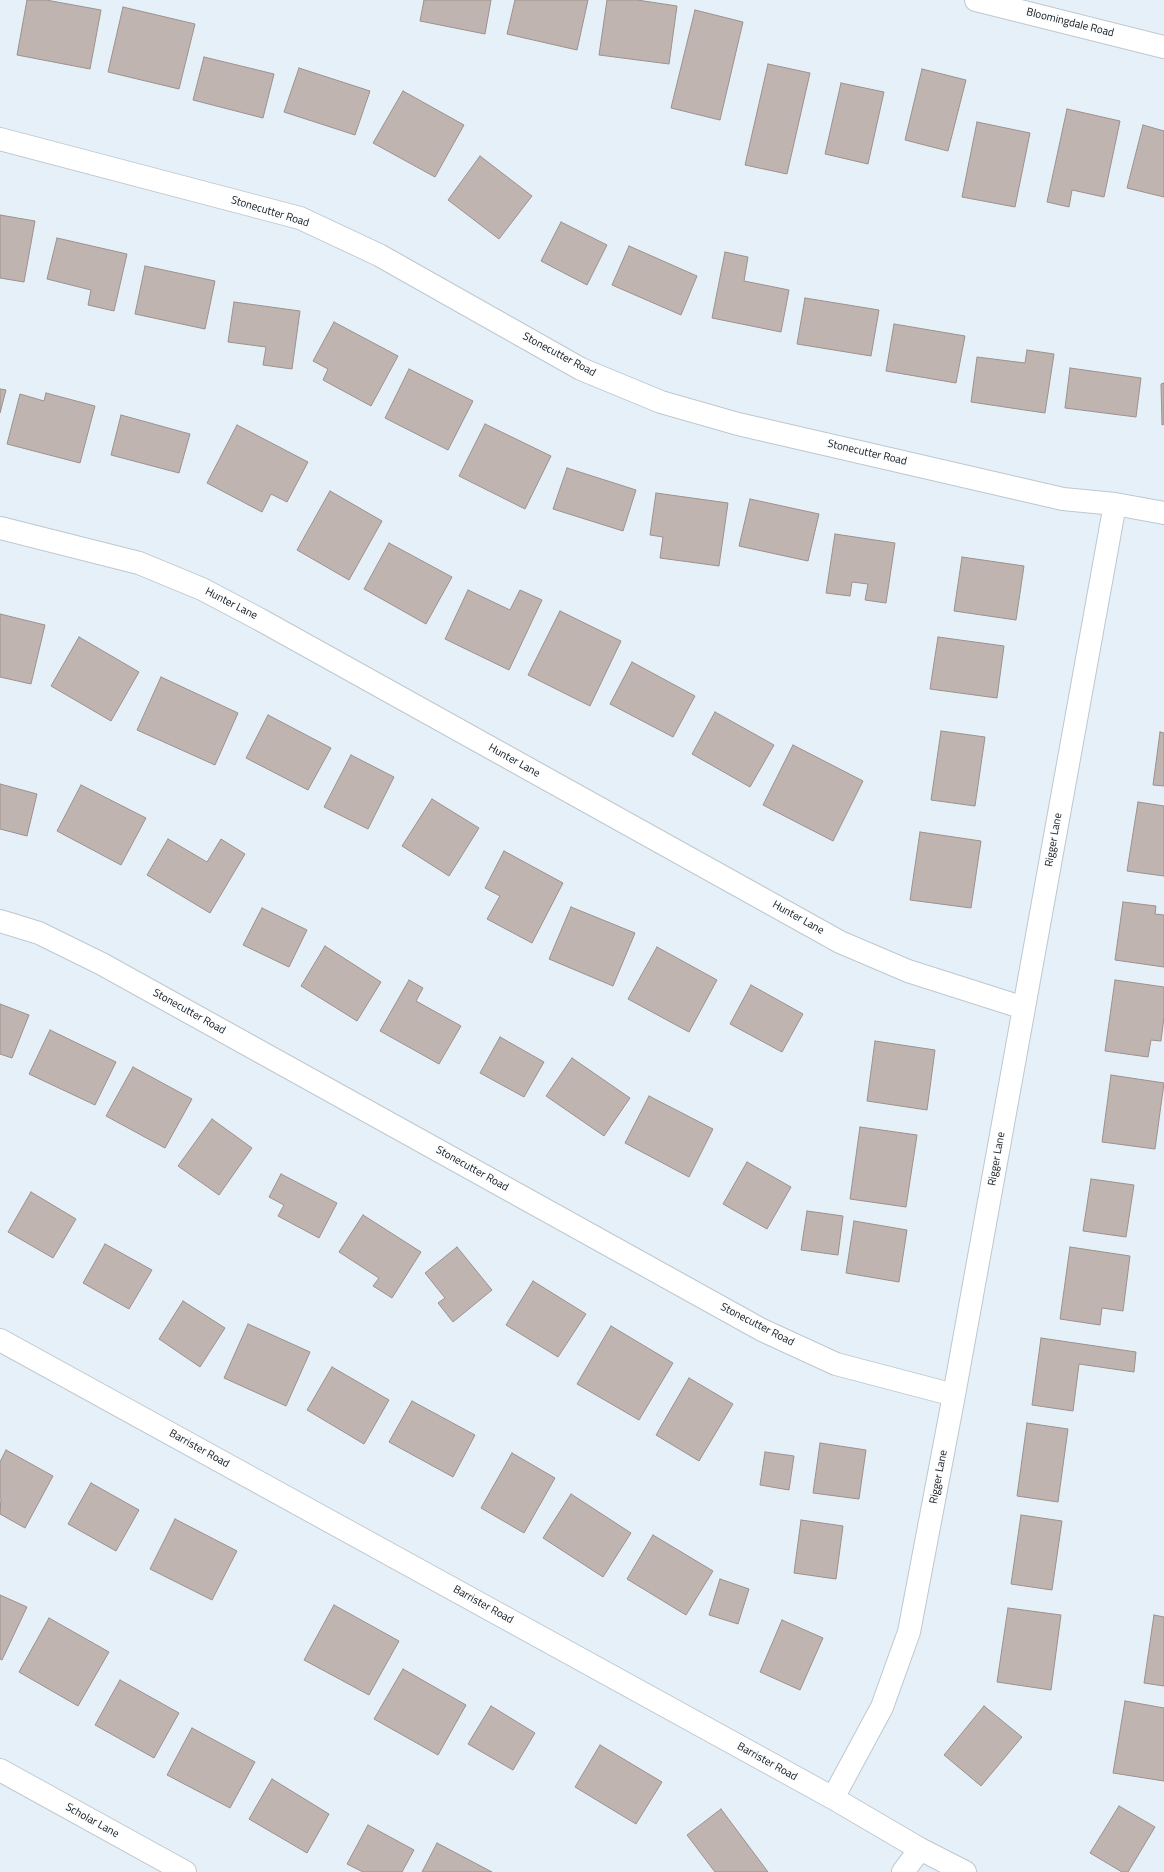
<!DOCTYPE html>
<html>
<head>
<meta charset="utf-8">
<style>
	body { margin:0 }
	canvas { display:block; background:#e6f0f8 }
</style>
</head>
<body>
<canvas width="1164" height="1872"></canvas>
<script>
const c = document.querySelector('canvas').getContext('2d');
c.lineJoin = 'round';
function fillPath(path, color) { c.fillStyle = color; c.fill(path, 'evenodd'); }
const toPath = rows => new Path2D(rows.map(r => 'M' + r).join(''));
function stroke(path, color, width, dash) { c.strokeStyle = color; c.lineWidth = width; c.lineCap = dash ? 'butt' : 'round'; c.setLineDash(dash || []); c.stroke(path); }
function drawText(font, color, halo, rows, align = 'center') {
  c.font = font + ' "Titillium Web",sans-serif'; c.lineWidth = 3; c.setLineDash([]); c.textBaseline = 'middle'; c.strokeStyle = halo; c.fillStyle = color; for (const [text, x, y, turn = 0] of rows) {
    c.save(); c.translate(x, y); c.rotate((+turn || 0) * Math.PI / 180); c.textAlign = isNaN(turn) ? turn : align; if (halo) c.strokeText(text, 0, 0); c.fillText(text, 0, 0); c.restore();
  }
}
const building = toPath([
	[27,0,46,0,101,10,90,69,17,55,27,0],
	[424,0,491,0,485,34,420,21,424,0],
	[515,0,588,0,577,50,507,34,515,0],
	[607,0,637,0,677,6,669,64,599,55,607,0],
	[123,7,195,24,179,89,108,72,123,7],
	[695,10,743,22,720,120,671,108,695,10],
	[204,57,274,74,263,118,193,100,204,57],
	[768,64,810,73,787,174,745,165,768,64],
	[299,68,370,91,355,135,284,112,299,68],
	[922,69,966,80,948,151,905,140,922,69],
	[841,83,884,92,868,164,825,154,841,83],
	[403,91,464,125,435,177,373,143,403,91],
	[1067,109,1120,121,1104,197,1072,190,1069,207,1047,202,1067,109],
	[977,122,1030,133,1015,207,962,197,977,122],
	[1143,125,1164,131,1164,197,1127,188,1143,125],
	[480,156,532,196,499,239,448,200,480,156],
	[0,215,35,221,24,282,0,278,0,215],
	[561,222,607,245,587,285,541,261,561,222],
	[57,238,127,254,114,311,88,305,91,290,47,279,57,238],
	[629,246,697,276,681,315,612,285,629,246],
	[725,252,748,257,744,281,789,290,781,332,712,318,725,252],
	[145,266,215,281,205,329,135,314,145,266],
	[805,298,879,310,871,356,797,344,805,298],
	[234,302,300,311,292,369,263,365,266,347,228,342,234,302],
	[334,322,398,356,371,406,323,380,328,369,313,361,334,322],
	[894,324,965,336,956,383,886,371,894,324],
	[1027,350,1054,354,1045,413,971,402,977,357,1025,363,1027,350],
	[1070,368,1141,378,1136,417,1065,408,1070,368],
	[409,369,473,401,448,450,385,418,409,369],
	[1164,383,1164,424,1162,425,1161,384,1164,383],
	[0,389,6,390,0,413,0,389],
	[46,393,95,406,80,463,7,444,20,394,44,401,46,393],
	[121,415,190,434,179,473,111,455,121,415],
	[485,424,551,456,525,509,459,476,485,424],
	[237,425,308,462,287,502,271,494,262,512,207,483,237,425],
	[567,468,636,490,623,531,553,509,567,468],
	[330,491,382,521,349,580,297,550,330,491],
	[656,493,728,503,719,566,660,558,663,537,650,535,656,493],
	[750,499,819,514,808,561,739,546,750,499],
	[835,534,895,543,886,603,865,600,868,584,852,582,850,596,826,593,835,534],
	[389,543,452,577,426,624,364,589,389,543],
	[962,557,1024,566,1016,620,954,611,962,557],
	[468,590,510,610,520,590,542,600,509,670,445,639,468,590],
	[560,611,621,641,590,706,528,675,560,611],
	[0,614,45,625,31,684,0,677,0,614],
	[79,637,139,672,111,721,51,686,79,637],
	[938,637,1004,646,997,698,930,689,938,637],
	[632,662,695,696,673,737,610,704,632,662],
	[161,677,238,713,215,765,137,730,161,677],
	[715,712,774,745,750,787,692,754,715,712],
	[268,715,331,748,308,790,246,758,268,715],
	[941,731,985,737,975,806,931,800,941,731],
	[1160,732,1164,733,1164,786,1153,785,1160,732],
	[793,745,863,781,833,841,763,805,793,745],
	[351,755,394,777,368,829,324,807,351,755],
	[0,784,37,794,27,836,0,829,0,784],
	[81,785,146,818,121,865,57,831,81,785],
	[432,799,479,828,449,876,402,846,432,799],
	[1138,802,1164,806,1164,876,1127,871,1138,802],
	[920,832,981,841,971,908,910,900,920,832],
	[168,839,207,862,221,839,245,854,210,913,147,875,168,839],
	[504,851,563,883,532,943,487,919,500,896,485,888,504,851],
	[1123,902,1156,906,1155,914,1164,915,1164,967,1115,960,1123,902],
	[571,907,635,933,613,986,549,959,571,907],
	[262,908,307,930,289,967,243,945,262,908],
	[325,946,381,982,357,1021,301,986,325,946],
	[657,947,717,980,689,1032,628,999,657,947],
	[409,980,423,988,416,1001,461,1026,439,1064,380,1031,409,980],
	[1115,980,1164,987,1164,1017,1161,1041,1151,1040,1148,1057,1105,1051,1115,980],
	[751,985,803,1014,782,1052,730,1024,751,985],
	[0,1004,29,1015,12,1058,0,1054,0,1004],
	[50,1030,116,1062,95,1105,29,1074,50,1030],
	[500,1037,544,1062,524,1097,480,1073,500,1037],
	[875,1041,935,1050,927,1110,867,1101,875,1041],
	[572,1058,630,1098,604,1136,546,1096,572,1058],
	[133,1067,192,1099,165,1148,106,1116,133,1067],
	[1111,1075,1164,1083,1155,1149,1102,1142,1111,1075],
	[649,1096,713,1129,689,1177,625,1143,649,1096],
	[212,1119,252,1148,219,1195,178,1166,212,1119],
	[860,1127,917,1135,906,1207,850,1199,860,1127],
	[747,1162,791,1187,767,1229,723,1204,747,1162],
	[281,1174,337,1203,319,1238,278,1216,284,1205,269,1197,281,1174],
	[1091,1179,1134,1185,1126,1237,1083,1231,1091,1179],
	[31,1192,76,1219,53,1258,8,1232,31,1192],
	[807,1211,843,1216,838,1255,801,1250,807,1211],
	[363,1215,421,1252,392,1298,373,1286,379,1278,339,1252,363,1215],
	[854,1221,907,1230,899,1282,846,1273,854,1221],
	[105,1244,152,1270,129,1309,83,1283,105,1244],
	[457,1247,492,1290,453,1322,438,1303,445,1298,425,1273,457,1247],
	[1070,1247,1130,1256,1123,1311,1102,1308,1100,1325,1060,1319,1070,1247],
	[533,1281,586,1314,558,1357,506,1325,533,1281],
	[183,1301,225,1328,200,1367,159,1339,183,1301],
	[248,1324,310,1352,286,1406,224,1378,248,1324],
	[611,1326,673,1363,639,1420,577,1384,611,1326],
	[1041,1338,1136,1352,1134,1372,1079,1364,1073,1411,1032,1405,1041,1338],
	[332,1367,389,1400,364,1444,307,1410,332,1367],
	[689,1378,733,1404,699,1461,656,1435,689,1378],
	[412,1401,475,1435,453,1477,389,1442,412,1401],
	[1027,1423,1068,1429,1058,1502,1017,1496,1027,1423],
	[820,1443,866,1450,859,1499,813,1493,820,1443],
	[6,1450,53,1476,25,1528,0,1514,1,1498,0,1497,0,1462,6,1450],
	[765,1452,794,1456,789,1490,760,1485,765,1452],
	[512,1453,555,1478,524,1533,481,1508,512,1453],
	[91,1483,139,1510,116,1551,68,1524,91,1483],
	[571,1494,631,1533,603,1577,543,1538,571,1494],
	[1021,1515,1062,1521,1052,1590,1011,1584,1021,1515],
	[175,1519,237,1551,212,1600,150,1569,175,1519],
	[801,1520,843,1526,836,1579,794,1573,801,1520],
	[653,1535,713,1571,686,1615,627,1579,653,1535],
	[720,1579,749,1589,738,1624,709,1615,720,1579],
	[0,1595,27,1607,2,1660,0,1659,0,1595],
	[334,1605,399,1641,369,1695,304,1660,334,1605],
	[1008,1608,1061,1615,1051,1690,997,1682,1008,1608],
	[1154,1615,1164,1617,1164,1686,1144,1683,1154,1615],
	[49,1618,109,1652,78,1706,19,1672,49,1618],
	[782,1620,823,1638,800,1690,760,1672,782,1620],
	[403,1669,466,1705,438,1755,374,1719,403,1669],
	[120,1680,179,1713,154,1758,95,1725,120,1680],
	[1125,1701,1164,1708,1164,1781,1113,1773,1125,1701],
	[491,1706,535,1733,513,1770,468,1744,491,1706],
	[984,1706,1022,1737,981,1786,944,1755,984,1706],
	[192,1728,255,1762,230,1808,167,1775,192,1728],
	[600,1745,662,1782,636,1824,575,1787,600,1745],
	[272,1779,329,1814,307,1853,249,1819,272,1779],
	[1119,1806,1155,1827,1128,1872,1122,1872,1090,1853,1119,1806],
	[721,1809,768,1872,715,1872,687,1835,721,1809],
	[368,1825,414,1850,402,1872,363,1872,347,1864,368,1825],
	[437,1843,492,1872,422,1872,437,1843]
]);
fillPath(building, '#c0b4b0');
stroke(building, '#9c918d', 1);
const minor = toPath([
	[976,0,1164,47],
	[0,139,300,218,379,255,581,369,661,402,738,424,1063,499,1115,504,1164,513],
	[0,528,139,563,202,589,259,619,840,942,908,971,1024,1008],
	[0,921,39,933,102,964,762,1330,836,1364,954,1395],
	[0,1340,833,1798,920,1849,965,1872],
	[0,1770,185,1872],
	[833,1798,882,1707,909,1632,954,1395,1115,504],
	[903,1872,920,1849]
]);
stroke(minor, '#bec8cf', 24);
stroke(minor, '#fff', 22);
drawText('11px', '#131719', '#fafcfe', [
	["Bloomingdale Road",1070,23,14],
	["Stonecutter Road",270,212,17],
	["Stonecutter Road",559,355,28],
	["Stonecutter Road",867,453,13],
	["Hunter Lane",231,604,27],
	["Hunter Lane",514,761,29],
	["Rigger Lane",1054,840,-80],
	["Hunter Lane",798,918,29],
	["Stonecutter Road",189,1012,29],
	["Rigger Lane",997,1159,-80],
	["Stonecutter Road",472,1169,29],
	["Stonecutter Road",757,1325,27],
	["Barrister Road",199,1449,29],
	["Rigger Lane",939,1477,-79],
	["Barrister Road",483,1605,29],
	["Barrister Road",767,1762,29],
	["Scholar Lane",92,1821,29]
]);
</script>
</body>
</html>
